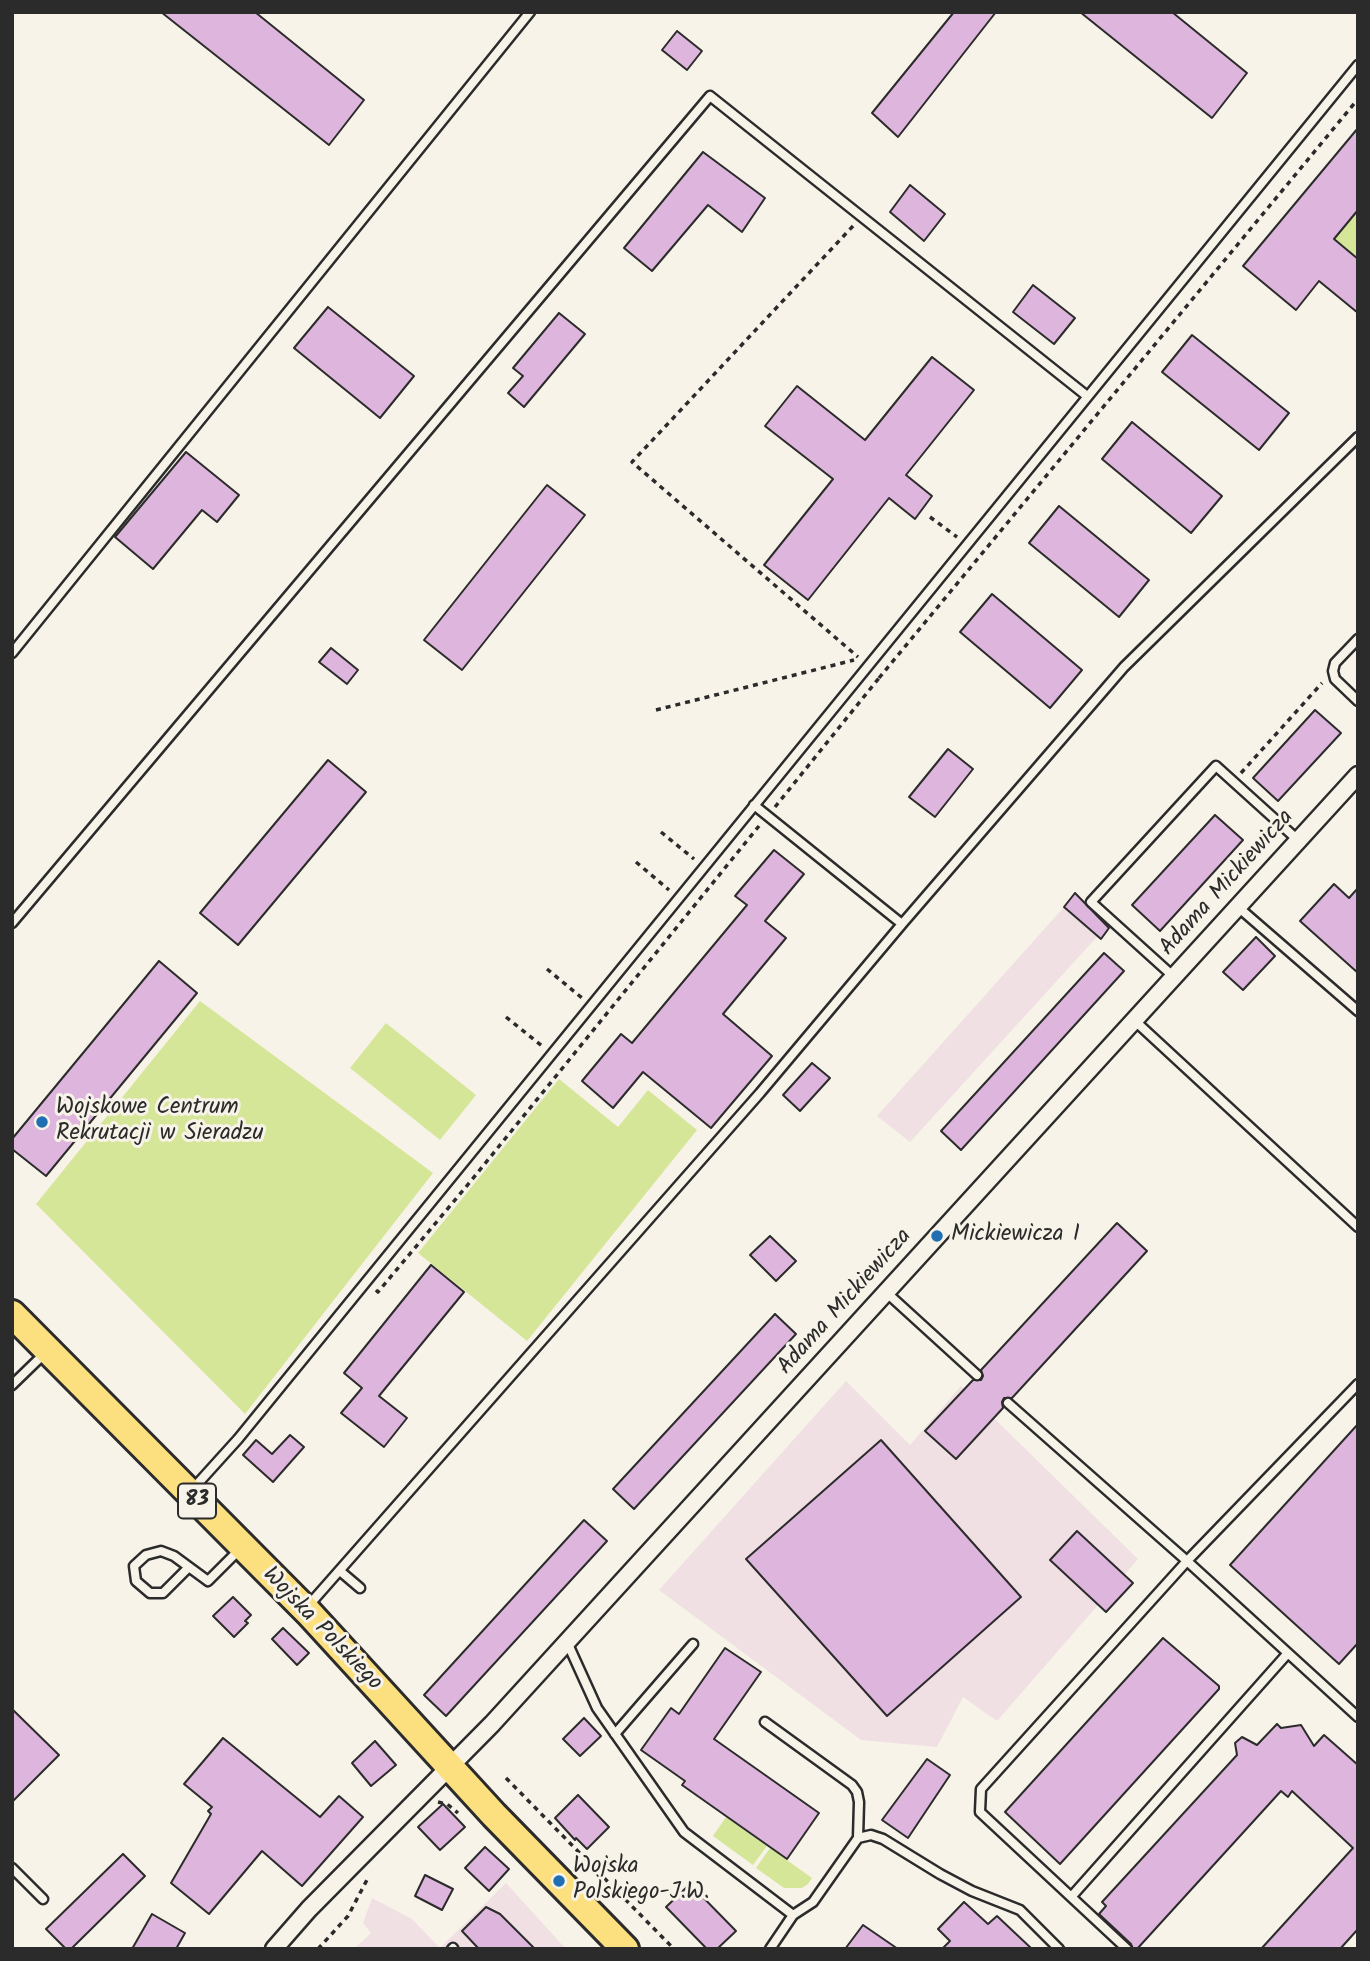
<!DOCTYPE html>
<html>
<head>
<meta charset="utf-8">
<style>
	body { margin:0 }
	#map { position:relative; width:1370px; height:1961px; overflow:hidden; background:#f7f3e8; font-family:Kalam,sans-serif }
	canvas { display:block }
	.frame { position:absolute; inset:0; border:14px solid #2b2b2b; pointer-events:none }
</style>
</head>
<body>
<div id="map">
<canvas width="1370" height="1961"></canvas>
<div class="frame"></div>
</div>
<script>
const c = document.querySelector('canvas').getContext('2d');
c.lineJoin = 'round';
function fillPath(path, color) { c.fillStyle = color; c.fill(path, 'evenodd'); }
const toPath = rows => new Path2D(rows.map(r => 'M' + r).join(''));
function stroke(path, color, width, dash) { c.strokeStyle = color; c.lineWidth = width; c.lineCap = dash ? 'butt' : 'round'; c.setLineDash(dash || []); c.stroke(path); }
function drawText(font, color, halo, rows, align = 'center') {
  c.font = font + ' Kalam,sans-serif'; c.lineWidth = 6; c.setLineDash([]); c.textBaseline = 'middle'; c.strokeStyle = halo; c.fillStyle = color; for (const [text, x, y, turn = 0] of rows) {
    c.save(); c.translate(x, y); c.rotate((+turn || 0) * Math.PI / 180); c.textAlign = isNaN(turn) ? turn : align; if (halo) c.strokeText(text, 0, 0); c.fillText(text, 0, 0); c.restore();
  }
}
fillPath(toPath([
	[1073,897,1106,927,910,1142,877,1116],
	[846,1381,910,1445,961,1386,1138,1559,997,1721,963,1697,937,1747,861,1740,659,1590],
	[506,1883,566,1949,354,1949,371,1933,363,1923,372,1898,412,1919,440,1948]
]), '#f0e0e4');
fillPath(toPath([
	[1358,210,1358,259,1334,239],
	[200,1001,433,1173,245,1414,36,1204],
	[386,1023,476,1095,440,1140,350,1068],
	[559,1079,618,1127,648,1090,697,1130,527,1341,418,1253],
	[726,1817,767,1846,753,1865,713,1836],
	[770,1848,812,1878,808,1884,802,1888,784,1888,756,1868]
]), '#d6e699');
const building = toPath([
	[161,12,255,12,364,100,329,145,161,12],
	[954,12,996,12,898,137,872,113,954,12],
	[1080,12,1172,12,1247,73,1212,118,1080,12],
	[677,31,702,51,687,70,662,50,677,31],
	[1358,128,1358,210,1334,239,1358,259,1358,313,1319,281,1296,310,1243,266,1358,128],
	[703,152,765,198,742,232,708,205,652,271,624,248,703,152],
	[910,185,945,214,924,241,890,212,910,185],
	[1033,285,1075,318,1054,344,1013,312,1033,285],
	[328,307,414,376,380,418,294,348,328,307],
	[559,313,585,334,524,407,508,393,523,376,513,368,559,313],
	[1192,335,1289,413,1259,450,1162,372,1192,335],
	[932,357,974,390,906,475,932,496,915,519,889,498,808,600,764,565,833,479,765,426,797,386,865,440,932,357],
	[1132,422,1222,496,1191,533,1102,459,1132,422],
	[186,452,239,495,217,522,202,510,153,569,115,537,186,452],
	[547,485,585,515,462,670,424,640,547,485],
	[1059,506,1149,580,1119,617,1029,543,1059,506],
	[992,594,1082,670,1050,708,960,632,992,594],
	[331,648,358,670,347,684,319,662,331,648],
	[1315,710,1341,733,1278,801,1253,778,1315,710],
	[948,749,973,769,935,817,909,797,948,749],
	[328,760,366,792,238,945,200,913,328,760],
	[1215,815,1243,840,1160,931,1132,905,1215,815],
	[774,850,804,874,765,921,786,938,723,1014,772,1056,711,1128,643,1072,613,1108,582,1081,621,1034,632,1043,747,905,735,896,774,850],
	[1334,884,1349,898,1358,888,1358,973,1300,921,1334,884],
	[1075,893,1109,928,1101,939,1064,907,1075,893],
	[1256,937,1275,956,1243,990,1223,972,1256,937],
	[1104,953,1124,971,961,1150,941,1131,1104,953],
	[159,961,197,993,46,1176,12,1149,12,1139,159,961],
	[812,1063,830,1078,800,1111,783,1095,812,1063],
	[1117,1223,1147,1251,1012,1398,1004,1398,1002,1402,1003,1408,956,1459,925,1431,973,1380,981,1380,983,1376,981,1370,1117,1223],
	[770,1236,796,1261,776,1281,750,1255,770,1236],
	[431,1265,464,1292,379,1396,407,1418,384,1447,341,1413,362,1388,344,1373,431,1265],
	[775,1314,796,1334,634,1509,613,1489,775,1314],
	[1358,1424,1358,1643,1339,1664,1230,1565,1358,1424],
	[290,1435,304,1447,273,1482,243,1455,256,1440,272,1454,290,1435],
	[881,1440,1021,1597,887,1716,746,1559,881,1440],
	[584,1520,607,1541,446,1716,424,1695,584,1520],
	[1077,1531,1133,1583,1106,1612,1050,1560,1077,1531],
	[233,1597,251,1615,245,1621,248,1623,234,1637,213,1616,233,1597],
	[283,1628,309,1653,297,1665,272,1639,283,1628],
	[1163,1638,1219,1686,1219,1689,1060,1864,1005,1812,1163,1638],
	[725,1648,761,1672,714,1739,819,1813,787,1859,682,1785,685,1781,641,1750,671,1708,679,1714,725,1648],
	[12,1709,59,1755,12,1802,12,1709],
	[584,1718,601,1736,580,1756,563,1739,584,1718],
	[1277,1724,1281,1728,1301,1725,1314,1746,1324,1735,1358,1765,1358,1929,1340,1949,1261,1949,1353,1848,1292,1791,1288,1797,1281,1791,1137,1949,1133,1949,1131,1944,1099,1914,1106,1906,1102,1902,1237,1755,1235,1743,1242,1737,1257,1745,1277,1724],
	[223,1738,320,1817,339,1796,363,1817,302,1886,262,1851,209,1914,171,1883,211,1814,208,1811,212,1807,184,1784,223,1738],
	[375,1741,396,1765,371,1786,352,1763,375,1741],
	[927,1759,950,1775,908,1838,882,1820,927,1759],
	[578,1795,609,1827,587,1849,576,1838,575,1840,555,1818,578,1795],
	[443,1804,465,1827,440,1850,418,1827,443,1804],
	[485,1847,509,1869,489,1891,465,1868,485,1847],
	[123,1854,145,1876,71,1949,66,1949,46,1929,123,1854],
	[425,1875,453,1889,442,1910,415,1896,425,1875],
	[690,1884,736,1931,717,1949,707,1949,666,1907,690,1884],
	[964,1902,988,1924,997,1916,1032,1949,942,1949,950,1941,938,1929,964,1902],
	[486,1907,500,1914,535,1949,479,1949,462,1931,486,1907],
	[152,1914,185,1933,176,1949,132,1949,152,1914],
	[863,1925,898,1949,845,1949,863,1925]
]);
fillPath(building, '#deb5dc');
stroke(building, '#2b2b2b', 2);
const lane = toPath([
	[1358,639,1335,663,1333,671,1335,679,1358,701],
	[12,653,530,12],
	[754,805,902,924,1124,667,1358,437],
	[1238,907,1358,1011],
	[12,923,710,96,1087,396],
	[1174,977,1091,902,1216,766,1299,841],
	[1134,1020,1358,1227],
	[887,1293,977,1375],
	[12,1385,45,1353],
	[1008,1403,1187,1561,1358,1717],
	[191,1491,238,1439,1358,65],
	[189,1567,163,1593,150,1593,136,1581,134,1566,146,1555,161,1551,174,1556,208,1581,239,1550],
	[340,1571,360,1588],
	[309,1605,760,1093,902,924],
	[567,1642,597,1708,684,1832,793,1915,813,1902,858,1838,871,1835,883,1839,940,1874,972,1891,1020,1910,1059,1949],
	[765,1722,852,1785,857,1792,859,1802,858,1838],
	[615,1734,693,1644],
	[12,1868,43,1899],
	[1072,1896,1288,1653],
	[452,1949,453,1948],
	[770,1949,793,1915],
	[1127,1949,980,1812,981,1789,1187,1561,1358,1384]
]);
const street = toPath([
	[274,1949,309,1909,492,1724,1358,775]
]);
const primary = toPath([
	[12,1314,309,1613,494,1815,625,1949]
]);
stroke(lane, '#2b2b2b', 13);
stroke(street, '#2b2b2b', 21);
stroke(primary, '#2b2b2b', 32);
stroke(toPath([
	[853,226,632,462,858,657],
	[930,517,957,537],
	[879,678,1358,99],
	[656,710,854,660],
	[1241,773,1322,683],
	[775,807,879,678,878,677],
	[661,832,694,859],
	[636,862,669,890],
	[547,969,582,998],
	[506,1017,542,1046],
	[376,1290,378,1292,470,1182,759,826],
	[506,1778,674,1949],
	[438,1802,447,1804,458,1813],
	[318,1949,348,1916,369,1876]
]), '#2b2b2b', 3.5, [5, 5]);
stroke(lane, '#f7f3e8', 8);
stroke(street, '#f7f3e8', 16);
stroke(primary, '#fce080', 26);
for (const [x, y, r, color] of [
	[42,1122,7,"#1f6fb2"],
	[937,1236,7,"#1f6fb2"],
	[559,1881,7,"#1f6fb2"]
]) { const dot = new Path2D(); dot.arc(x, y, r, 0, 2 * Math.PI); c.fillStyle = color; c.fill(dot); stroke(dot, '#f7f3e8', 2.5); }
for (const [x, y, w] of [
	[197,1501,38]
]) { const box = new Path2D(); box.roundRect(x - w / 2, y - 17.5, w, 35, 5); c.fillStyle = '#f7f3e8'; c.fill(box); stroke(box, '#2b2b2b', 2); }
drawText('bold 21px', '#2b2b2b', null, [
	["83",197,1501]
]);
drawText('23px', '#2b2b2b', '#f7f3e8', [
	["Adama Mickiewicza",1228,884,-48],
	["Adama Mickiewicza",846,1303,-48],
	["Wojska Polskiego",321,1630,46]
]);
drawText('23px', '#2b2b2b', '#f7f3e8', [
	["Wojskowe Centrum",56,1109],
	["Rekrutacji w Sieradzu",56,1135],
	["Mickiewicza I",951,1236],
	["Wojska",573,1868],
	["Polskiego-J.W.",573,1894]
], 'left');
</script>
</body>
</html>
